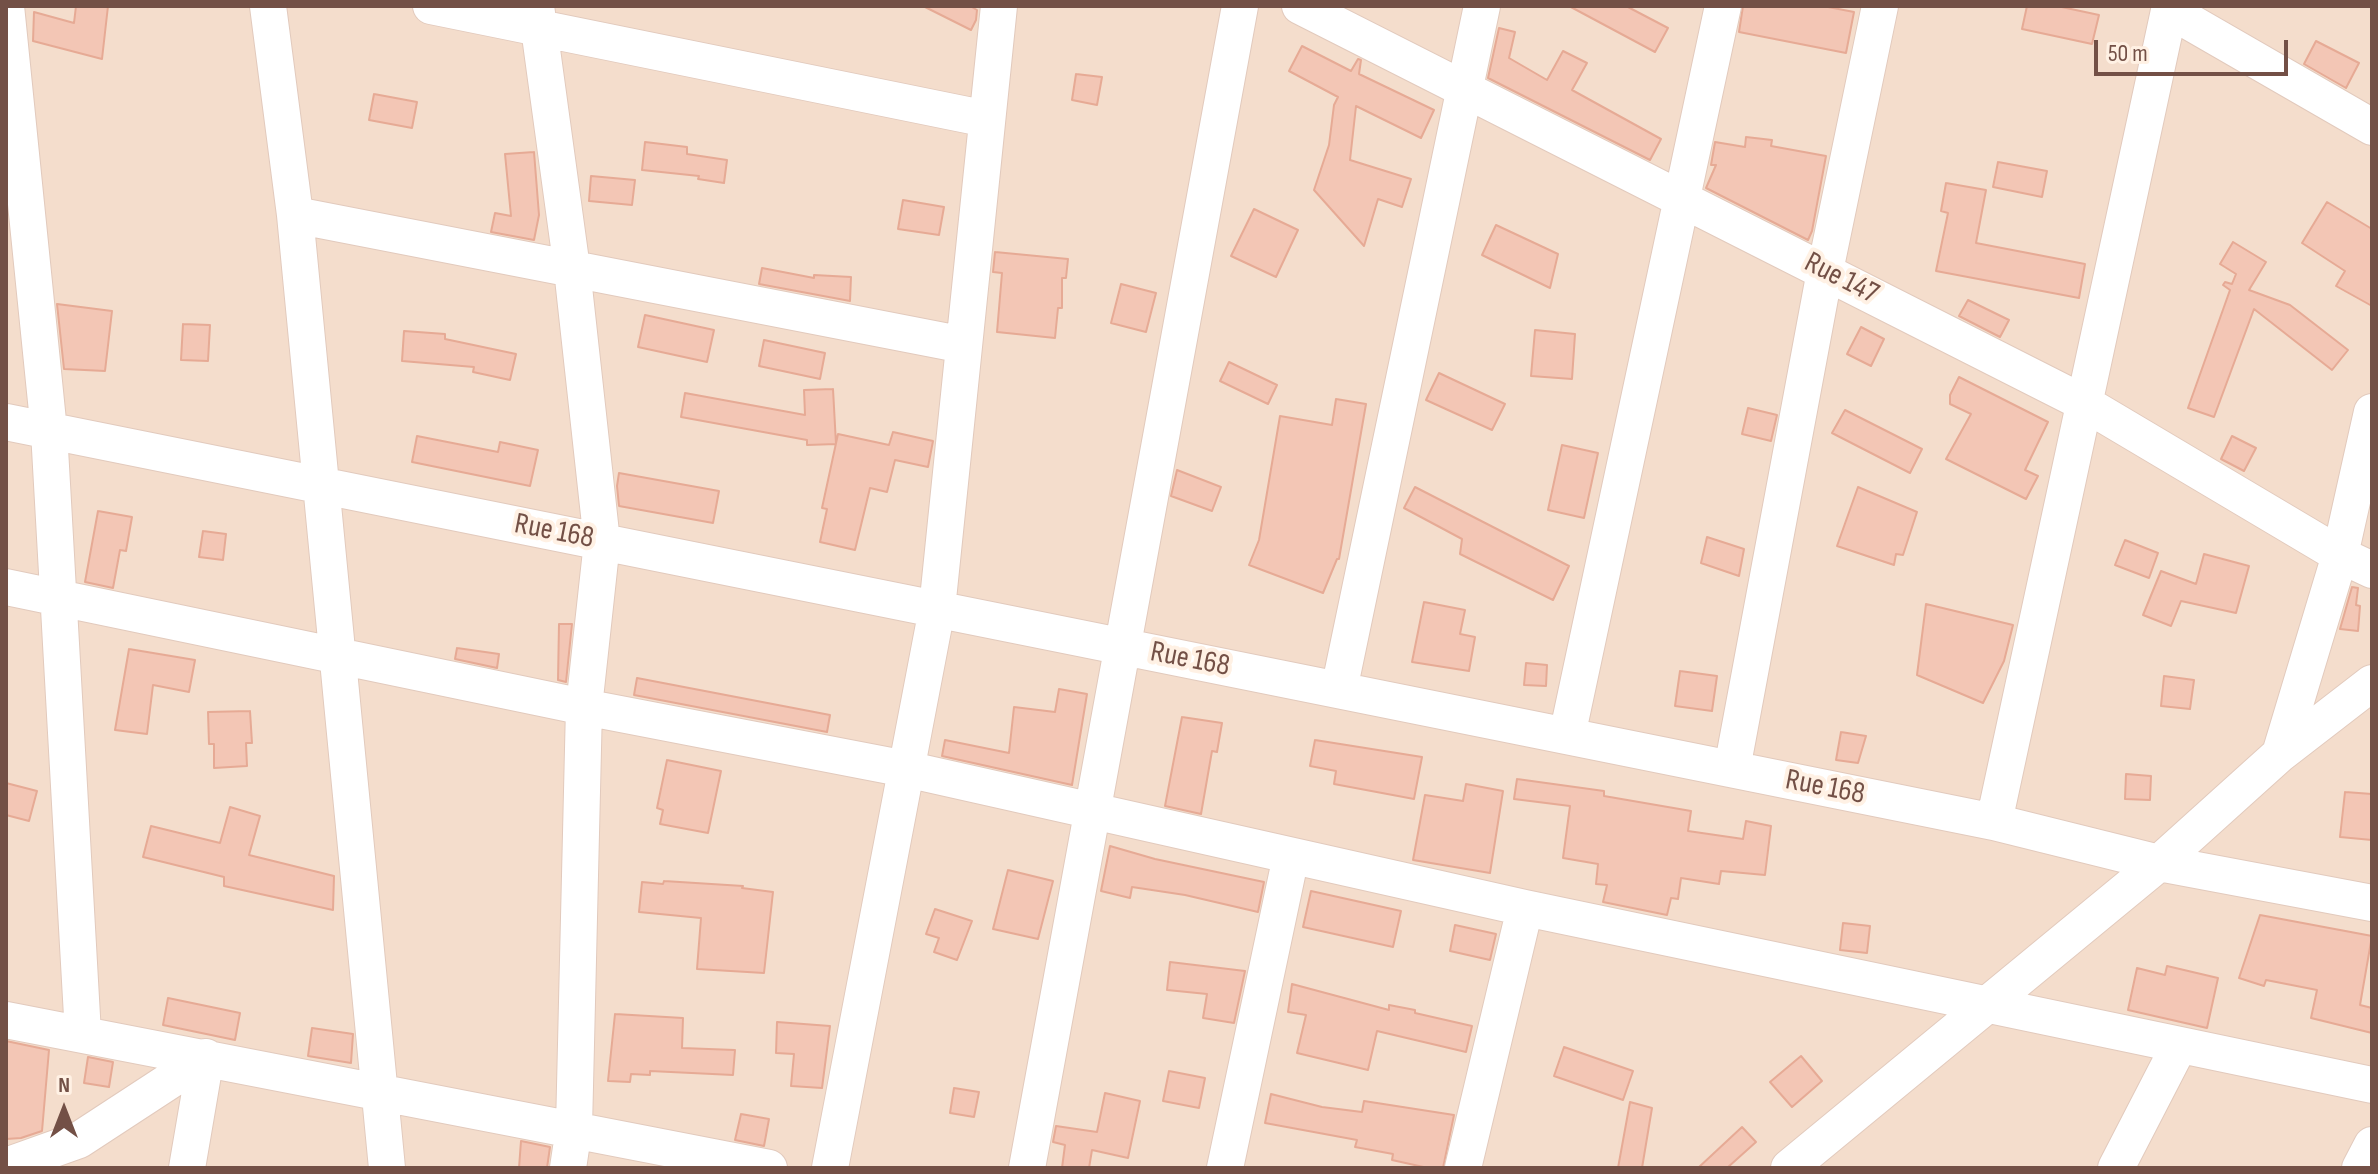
<!DOCTYPE html>
<html>
<head>
<meta charset="utf-8">
<style>
	body { margin:0 }
	#map { position:relative; width:2378px; height:1174px; overflow:hidden; background:#fdedde; font-family:"Sofia Sans Condensed",sans-serif }
	canvas { display:block }
	.frame { position:absolute; inset:0; border:8px solid #735046; pointer-events:none }
	.north { position:absolute; left:24px; top:1070px; width:80px; height:80px; -webkit-text-stroke:6px #fff1e4; paint-order:stroke; rotate:0deg; font-size:22px; font-weight:700; line-height:32px; text-align:center; color:#735046 }
	.north::after { content:''; display:block; margin:auto; width:28px; height:36px; background:#735046; clip-path:polygon(50% 0,100% 100%,50% 72%,0 100%) }
	.scale { position:absolute; left:2094px; top:40px; width:194px; height:36px; box-sizing:border-box; border:4px solid #735046; border-top:0; padding-left:10px; font-size:24px; line-height:28px; white-space:nowrap; color:#735046; -webkit-text-stroke:6px #fff1e4; paint-order:stroke }
</style>
</head>
<body>
<div id="map">
<canvas width="2378" height="1174"></canvas>
<div class="frame"></div>
<div class="north">N</div>
<div class="scale">50 m</div>
</div>
<script>
const c = document.querySelector('canvas').getContext('2d');
c.lineJoin = 'round';
function fillPath(path, color) { c.fillStyle = color; c.fill(path, 'evenodd'); }
const toPath = rows => new Path2D(rows.map(r => 'M' + r).join(''));
function stroke(path, color, width, dash) { c.strokeStyle = color; c.lineWidth = width; c.lineCap = dash ? 'butt' : 'round'; c.setLineDash(dash || []); c.stroke(path); }
function drawText(font, color, halo, rows, align = 'center') {
  c.font = font + ' "Sofia Sans Condensed",sans-serif'; c.lineWidth = 8; c.setLineDash([]); c.textBaseline = 'middle'; c.strokeStyle = halo; c.fillStyle = color; for (const [text, x, y, turn = 0] of rows) {
    c.save(); c.translate(x, y); c.rotate((+turn || 0) * Math.PI / 180); c.textAlign = isNaN(turn) ? turn : align; if (halo) c.strokeText(text, 0, 0); c.fillText(text, 0, 0); c.restore();
  }
}
fillPath(toPath([
	[6,6,2372,6,2372,1168,6,1168]
]), '#f4ddcc');
const building = toPath([
	[76,6,108,6,102,59,33,41,34,12,74,23,76,6],
	[923,6,970,6,977,10,976,20,971,30,923,6],
	[1569,6,1626,6,1668,28,1655,52,1569,6],
	[1743,6,1823,6,1854,12,1846,53,1739,32,1743,6],
	[2027,6,2057,6,2099,15,2092,44,2022,29,2027,6],
	[1499,28,1515,32,1509,58,1547,80,1563,51,1587,63,1572,90,1661,139,1650,160,1488,78,1499,28],
	[2316,41,2359,63,2346,88,2304,64,2316,41],
	[1302,46,1351,71,1358,59,1361,60,1359,74,1434,110,1421,138,1356,106,1350,160,1411,179,1402,207,1378,199,1364,246,1314,190,1329,145,1334,105,1338,97,1289,71,1302,46],
	[1076,74,1102,77,1097,105,1072,100,1076,74],
	[374,94,417,102,412,128,369,120,374,94],
	[1746,137,1772,140,1771,146,1826,156,1812,231,1808,240,1706,188,1716,165,1711,165,1715,142,1745,147,1746,137],
	[645,142,687,147,687,154,727,160,724,183,698,179,699,176,642,170,645,142],
	[534,152,539,215,534,240,491,232,495,213,511,216,505,154,534,152],
	[1998,162,2047,171,2042,197,1993,187,1998,162],
	[591,176,635,180,632,205,589,201,591,176],
	[1946,183,1986,190,1976,243,2085,264,2079,298,1936,271,1948,213,1941,211,1946,183],
	[903,200,944,207,939,235,898,229,903,200],
	[2327,202,2372,229,2372,306,2336,286,2345,271,2302,243,2327,202],
	[1254,209,1298,230,1276,277,1231,256,1254,209],
	[1496,225,1558,254,1550,288,1482,255,1496,225],
	[2233,242,2266,262,2249,290,2290,305,2348,350,2332,370,2254,309,2214,417,2188,408,2230,290,2223,285,2225,282,2232,284,2236,274,2220,264,2233,242],
	[995,252,1068,259,1066,278,1062,278,1062,308,1058,308,1055,338,997,332,1002,273,993,272,995,252],
	[762,268,814,278,814,275,851,277,850,301,759,284,762,268],
	[1121,284,1156,293,1146,332,1111,323,1121,284],
	[1968,300,2009,320,2000,337,1959,316,1968,300],
	[57,304,112,311,105,371,64,369,57,304],
	[645,315,714,330,707,362,638,347,645,315],
	[183,324,210,325,208,361,181,360,183,324],
	[1861,327,1884,339,1871,366,1847,354,1861,327],
	[1535,330,1575,334,1572,379,1531,376,1535,330],
	[404,331,445,334,445,339,516,354,510,380,473,372,474,367,402,361,404,331],
	[764,340,825,353,820,379,759,366,764,340],
	[1229,362,1277,385,1268,404,1220,381,1229,362],
	[1439,373,1505,404,1492,430,1426,400,1439,373],
	[1959,377,2048,422,2025,470,2038,476,2026,499,1946,459,1971,414,1950,404,1950,395,1959,377],
	[833,389,836,444,807,445,807,440,681,417,685,393,805,415,804,390,833,389],
	[1336,399,1366,404,1339,559,1337,559,1323,593,1249,565,1259,540,1280,416,1332,425,1336,399],
	[1748,408,1777,415,1771,441,1742,434,1748,408],
	[1845,410,1922,449,1910,473,1832,433,1845,410],
	[893,432,933,441,928,467,895,460,887,492,870,488,855,550,820,542,827,509,822,508,838,434,889,445,893,432],
	[417,436,498,452,500,442,538,450,530,486,412,462,417,436],
	[2232,436,2256,448,2244,471,2221,459,2232,436],
	[1562,445,1598,453,1584,518,1548,510,1562,445],
	[1177,470,1221,487,1212,511,1171,496,1177,470],
	[619,473,719,491,713,523,619,506,617,486,619,473],
	[1415,487,1569,566,1553,600,1460,554,1462,539,1404,508,1415,487],
	[1858,487,1917,512,1903,555,1896,554,1894,565,1837,546,1858,487],
	[98,511,132,517,126,551,120,550,113,588,85,582,98,511],
	[203,531,226,534,223,560,199,557,203,531],
	[1707,537,1744,549,1739,576,1701,563,1707,537],
	[2125,540,2158,553,2149,578,2115,565,2125,540],
	[2204,554,2249,566,2236,613,2181,601,2171,626,2143,615,2161,571,2196,584,2204,554],
	[2352,587,2358,588,2356,605,2360,606,2358,631,2340,629,2352,587],
	[1424,602,1465,610,1460,634,1475,637,1469,671,1412,662,1424,602],
	[1926,604,2013,625,2004,661,1983,703,1917,675,1926,604],
	[559,624,572,624,566,682,558,680,559,624],
	[457,648,499,654,497,668,455,659,457,648],
	[129,649,195,660,189,692,153,685,147,734,115,730,129,649],
	[1526,663,1547,665,1546,686,1524,685,1526,663],
	[1680,671,1717,676,1712,711,1675,706,1680,671],
	[2164,676,2194,680,2190,709,2161,706,2164,676],
	[637,678,830,715,827,732,634,695,637,678],
	[1059,689,1087,694,1072,785,942,756,945,740,1009,753,1014,707,1055,712,1059,689],
	[250,711,252,743,246,743,247,766,214,768,214,744,209,744,208,712,250,711],
	[1182,717,1222,723,1217,752,1212,751,1201,814,1165,806,1182,717],
	[1841,732,1866,736,1858,763,1836,760,1841,732],
	[1315,740,1422,757,1414,799,1334,784,1336,771,1310,766,1315,740],
	[667,760,721,771,708,833,660,824,663,810,657,808,667,760],
	[2126,774,2151,776,2150,800,2125,799,2126,774],
	[1517,779,1604,791,1604,796,1691,811,1688,831,1743,839,1746,821,1771,826,1765,875,1721,871,1719,884,1681,878,1678,899,1671,898,1667,915,1603,902,1607,885,1596,884,1598,864,1563,858,1570,806,1514,799,1517,779],
	[6,783,37,791,29,821,6,815,6,783],
	[1466,784,1503,791,1490,873,1413,860,1425,795,1463,801,1466,784],
	[2345,792,2372,794,2372,840,2340,837,2345,792],
	[230,807,260,816,249,855,334,876,333,910,224,886,224,877,143,857,151,826,220,843,230,807],
	[1110,846,1155,859,1264,882,1258,912,1185,895,1132,887,1130,898,1101,891,1110,846],
	[1008,870,1053,881,1038,939,993,929,1008,870],
	[664,881,743,886,742,888,773,892,764,973,697,969,701,918,639,912,642,882,663,884,664,881],
	[1311,891,1401,911,1393,947,1303,927,1311,891],
	[935,909,972,921,957,960,934,952,939,938,926,934,935,909],
	[2260,915,2372,936,2360,1005,2372,1008,2372,1033,2311,1018,2317,990,2266,980,2264,986,2239,978,2260,915],
	[1843,923,1870,926,1867,953,1840,950,1843,923],
	[1455,925,1496,934,1490,960,1450,951,1455,925],
	[1170,962,1245,971,1234,1023,1203,1018,1207,994,1167,990,1170,962],
	[2167,966,2218,978,2207,1028,2128,1010,2137,968,2165,975,2167,966],
	[1292,984,1389,1010,1389,1005,1415,1010,1415,1013,1472,1026,1466,1052,1377,1031,1368,1070,1297,1053,1306,1015,1288,1012,1292,984],
	[168,998,240,1013,235,1040,163,1025,168,998],
	[615,1014,683,1018,682,1048,735,1050,733,1075,650,1071,650,1075,631,1074,630,1082,608,1081,615,1014],
	[777,1022,830,1026,822,1088,791,1086,794,1054,776,1053,777,1022],
	[312,1028,353,1034,351,1063,308,1056,312,1028],
	[6,1041,49,1050,42,1131,21,1138,6,1139,6,1041],
	[1564,1047,1633,1071,1623,1100,1554,1076,1564,1047],
	[1801,1056,1822,1081,1792,1107,1770,1082,1801,1056],
	[88,1057,113,1062,109,1087,84,1083,88,1057],
	[1169,1071,1205,1078,1199,1108,1163,1101,1169,1071],
	[954,1088,979,1092,974,1117,950,1113,954,1088],
	[1105,1093,1140,1101,1128,1158,1092,1150,1089,1168,1062,1168,1065,1145,1053,1142,1056,1126,1097,1132,1105,1093],
	[1271,1094,1322,1107,1362,1112,1364,1101,1454,1115,1443,1168,1428,1168,1392,1160,1393,1154,1355,1147,1357,1140,1265,1123,1271,1094],
	[1630,1102,1652,1108,1642,1168,1618,1168,1630,1102],
	[741,1114,769,1119,764,1146,735,1140,741,1114],
	[1742,1127,1756,1142,1727,1168,1698,1168,1742,1127],
	[521,1141,550,1147,547,1168,519,1168,521,1141]
]);
fillPath(building, '#f3c6b5');
stroke(building, '#e6aa95', 2);
const minor = toPath([
	[6,6,49,431,83,1034],
	[268,6,295,215,387,1168],
	[431,6,987,119],
	[536,6,572,269,602,542,584,707,574,1128,568,1168],
	[1300,6,2084,403,2340,555,2372,570],
	[2169,10,2372,127],
	[295,215,964,345],
	[6,422,1994,822,2159,863,2372,903],
	[6,587,584,707,906,769,1525,908,2372,1085],
	[1339,690,1482,6],
	[1567,736,1723,6],
	[2280,754,2340,555,2372,412],
	[1732,769,1825,271,1880,6],
	[1994,822,2170,6],
	[6,1020,769,1168],
	[6,1166,79,1140,206,1057],
	[187,1168,206,1057],
	[830,1168,937,609,999,6],
	[1027,1168,1240,6],
	[1225,1168,1291,856],
	[1463,1168,1525,908],
	[1789,1168,2159,863,2280,754,2372,683],
	[2116,1168,2179,1046],
	[2360,1168,2372,1145]
]);
stroke(minor, '#e2cabd', 38);
stroke(minor, '#fff', 36);
drawText('30px', '#735046', '#fff1e4', [
	["Rue 147",1841,279,27],
	["Rue 168",554,532,11],
	["Rue 168",1190,660,11],
	["Rue 168",1825,788,11]
]);
</script>
</body>
</html>
